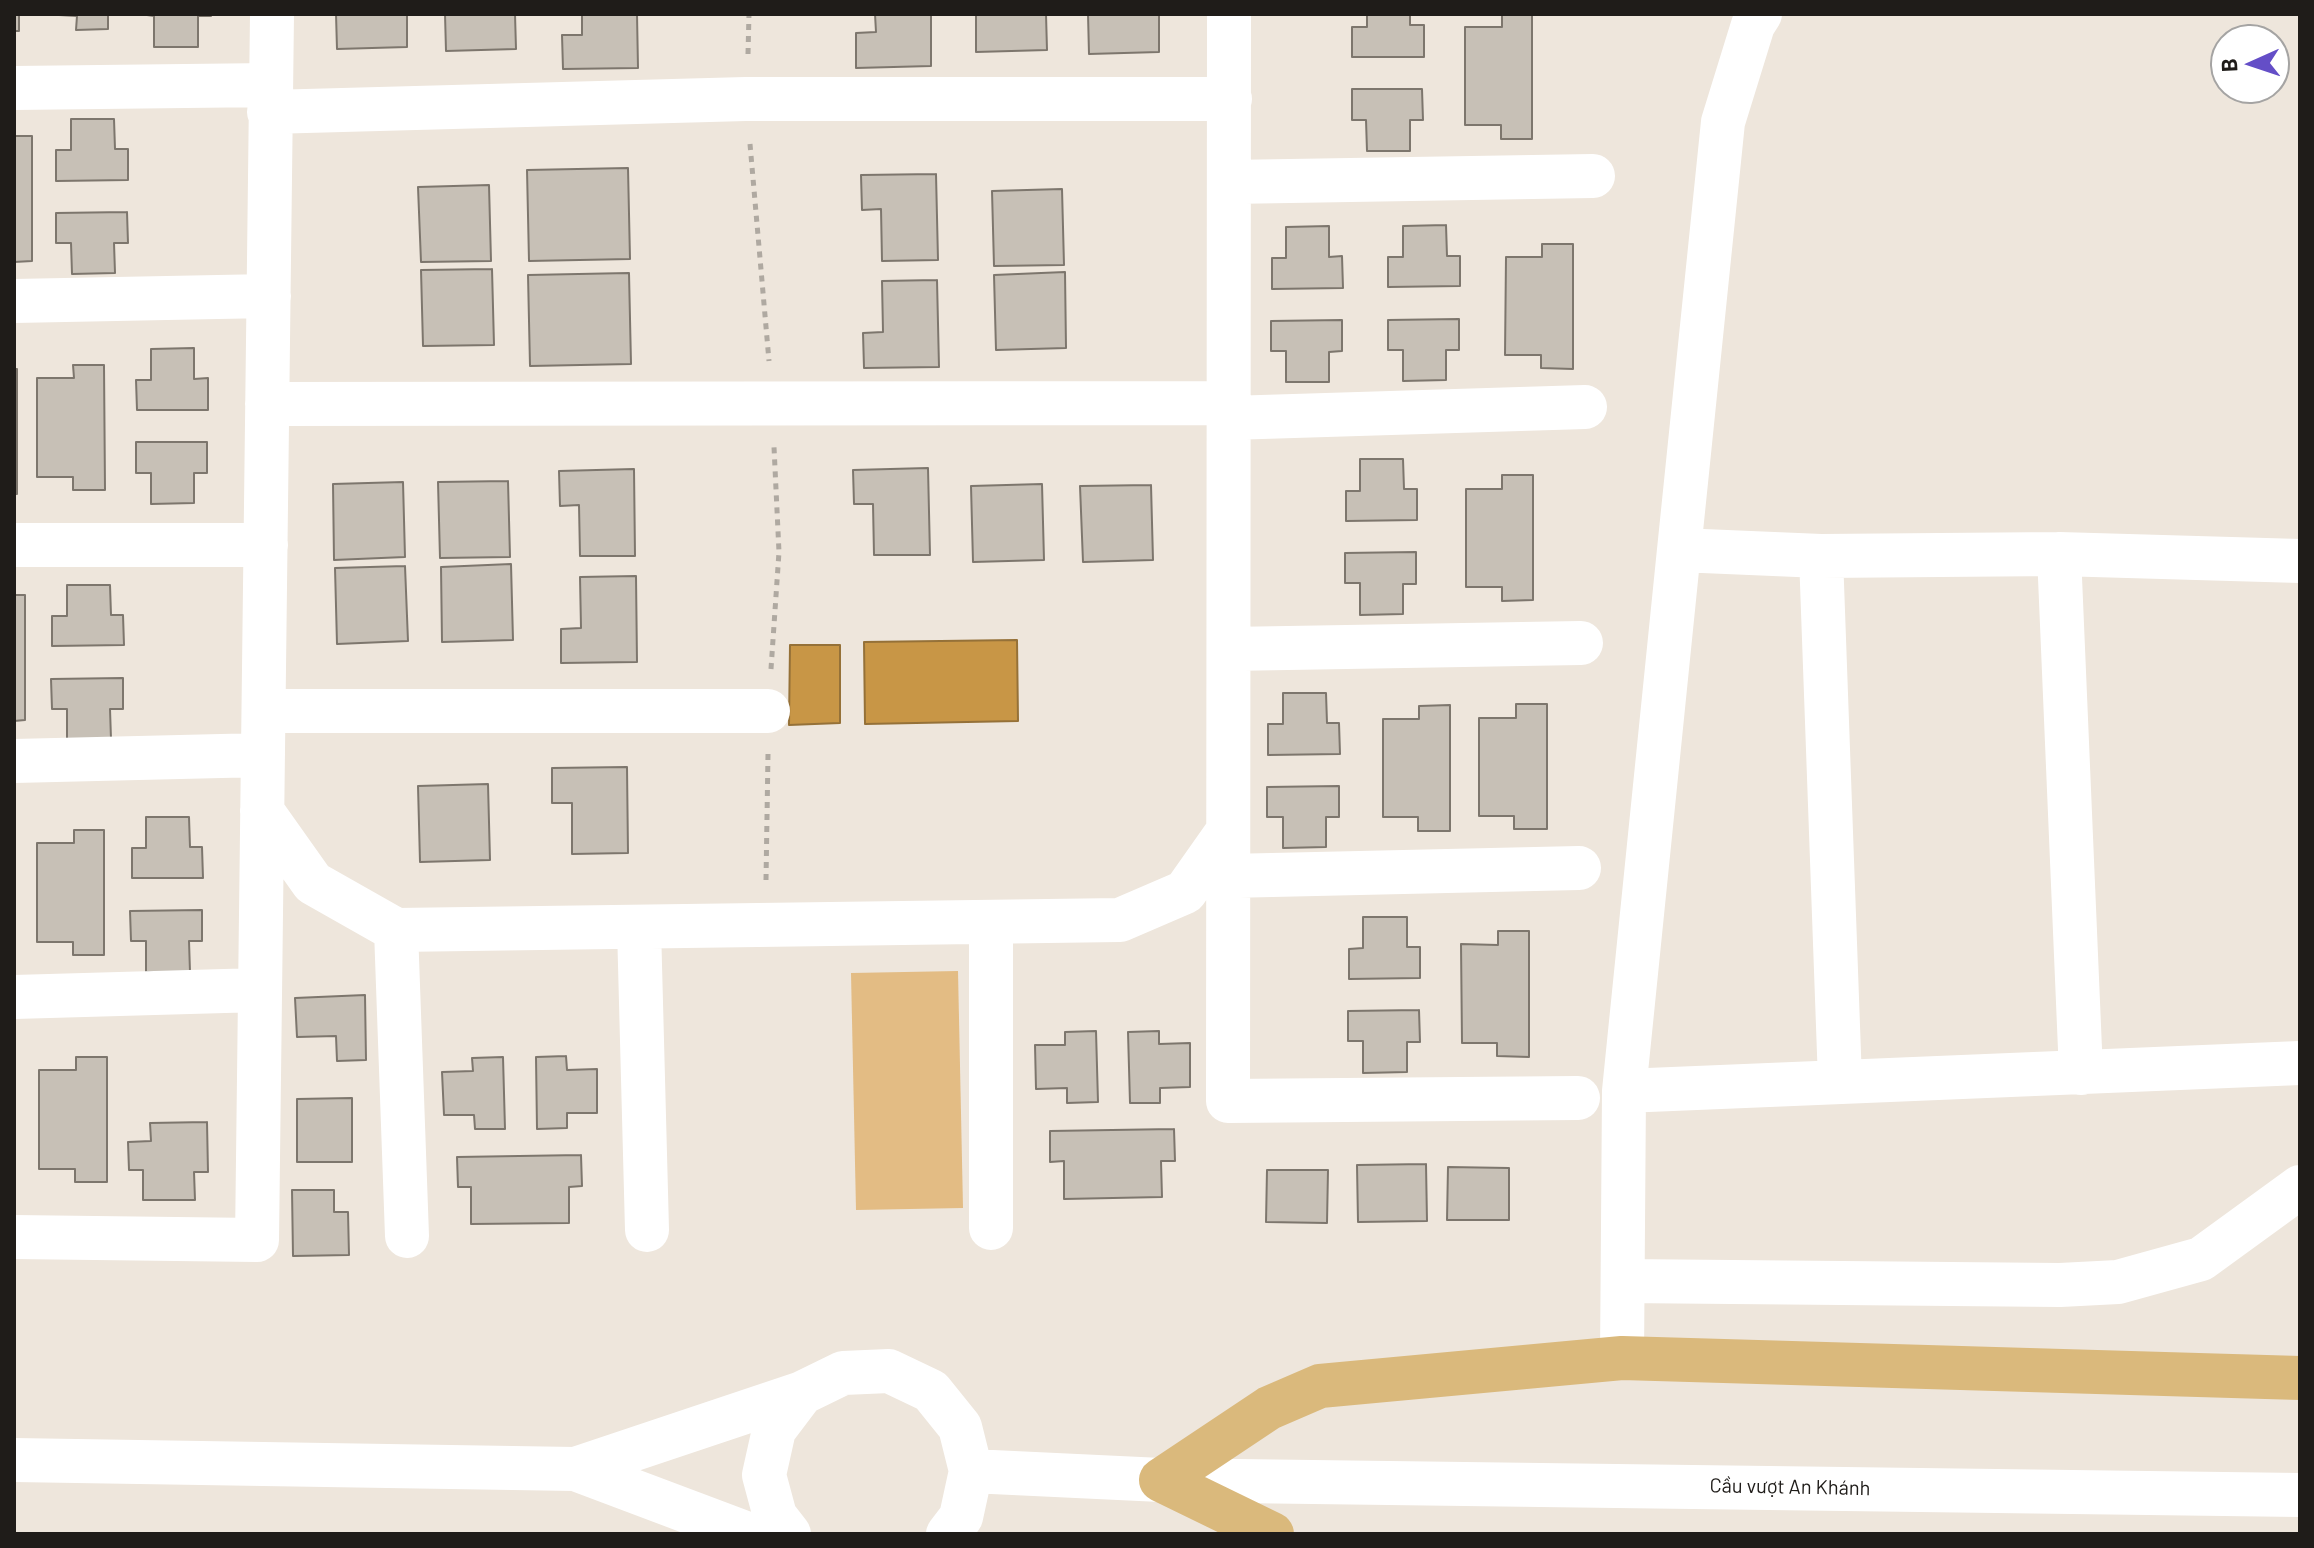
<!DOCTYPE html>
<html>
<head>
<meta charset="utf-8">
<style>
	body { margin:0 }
	#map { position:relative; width:2314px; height:1548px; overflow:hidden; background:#eee6dc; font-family:Barlow,sans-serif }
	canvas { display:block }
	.frame { position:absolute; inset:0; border:16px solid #1f1c19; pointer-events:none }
	.north { position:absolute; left:2210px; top:24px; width:80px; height:80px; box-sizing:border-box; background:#fff; border:2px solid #a5a4a3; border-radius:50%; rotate:267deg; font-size:22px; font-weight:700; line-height:32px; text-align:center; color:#1f1c19 }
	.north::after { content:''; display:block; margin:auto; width:28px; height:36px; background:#644ec7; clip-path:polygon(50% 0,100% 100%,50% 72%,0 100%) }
</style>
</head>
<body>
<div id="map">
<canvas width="2314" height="1548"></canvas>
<div class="frame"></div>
<div class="north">B</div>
</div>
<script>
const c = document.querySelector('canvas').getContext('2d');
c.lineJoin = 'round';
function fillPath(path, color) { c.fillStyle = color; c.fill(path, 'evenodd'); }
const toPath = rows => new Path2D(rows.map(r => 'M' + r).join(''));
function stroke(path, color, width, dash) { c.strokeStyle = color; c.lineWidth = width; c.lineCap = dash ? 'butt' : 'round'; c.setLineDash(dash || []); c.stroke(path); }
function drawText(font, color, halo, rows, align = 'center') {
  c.font = font + ' Barlow,sans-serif'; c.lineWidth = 6; c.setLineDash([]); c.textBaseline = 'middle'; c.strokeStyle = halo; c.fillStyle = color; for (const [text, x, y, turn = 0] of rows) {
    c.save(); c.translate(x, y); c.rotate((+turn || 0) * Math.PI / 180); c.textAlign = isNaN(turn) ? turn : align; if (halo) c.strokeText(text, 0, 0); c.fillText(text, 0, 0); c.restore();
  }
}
fillPath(toPath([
	[958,971,963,1208,856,1210,851,973]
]), '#e3bc84');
const water = toPath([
	[1017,640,1018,721,865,724,864,642,1017,640],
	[790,645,840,645,840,723,789,725,790,645]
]);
fillPath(water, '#c89646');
stroke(water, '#957138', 2);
const building = toPath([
	[14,14,19,14,19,31,14,31,14,14],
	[41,14,108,14,108,29,76,30,77,16,41,14],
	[140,14,211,14,211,16,198,16,198,47,154,47,154,16,140,14],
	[336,14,407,14,407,47,337,49,336,14],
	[445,14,515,14,516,49,446,51,445,14],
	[582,14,637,14,638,68,563,69,562,35,582,35,582,14],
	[875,14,931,14,931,66,856,68,856,33,876,32,875,14],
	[976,14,1046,14,1047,50,976,52,976,14],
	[1088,14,1159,14,1159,52,1089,54,1088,14],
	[1367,14,1410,14,1410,25,1424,25,1424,57,1352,57,1352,27,1367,27,1367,14],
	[1502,14,1532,14,1532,139,1501,139,1501,125,1465,125,1465,27,1502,27,1502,14],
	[1352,89,1422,89,1423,120,1410,120,1410,151,1367,151,1366,120,1352,120,1352,89],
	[71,119,114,119,115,149,128,149,128,180,56,181,56,150,71,150,71,119],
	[14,136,32,136,32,261,14,262,14,136],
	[628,168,630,259,529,261,527,170,628,168],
	[936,174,938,260,882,261,881,209,862,210,861,175,936,174],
	[489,185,491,261,421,262,418,187,489,185],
	[1062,189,1064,265,994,266,992,191,1062,189],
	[127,212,128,243,114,243,115,273,72,274,71,243,56,243,56,213,127,212],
	[1446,225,1447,256,1460,256,1460,286,1388,287,1388,257,1403,257,1403,226,1446,225],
	[1329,226,1329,257,1342,256,1343,288,1272,289,1272,258,1286,258,1286,227,1329,226],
	[1542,244,1573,244,1573,369,1541,368,1541,355,1505,355,1506,257,1542,257,1542,244],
	[492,269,494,345,423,346,421,270,492,269],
	[1065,272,1066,348,996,350,994,275,1065,272],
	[629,273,631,364,530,366,528,275,629,273],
	[937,280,939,367,864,368,863,333,883,332,882,281,937,280],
	[1459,319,1459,350,1446,350,1446,380,1403,381,1403,350,1388,350,1388,320,1459,319],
	[1342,320,1342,351,1329,352,1329,382,1286,382,1286,351,1271,351,1271,321,1342,320],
	[194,348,194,379,208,378,208,410,137,410,136,380,151,380,151,349,194,348],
	[73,365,104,365,105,490,73,490,73,477,37,477,37,378,74,378,73,365],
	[14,369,17,369,17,494,14,494,14,369],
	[136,442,207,442,207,473,194,473,194,503,151,504,151,473,136,473,136,442],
	[1360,459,1403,459,1404,489,1417,489,1417,520,1346,521,1346,491,1360,491,1360,459],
	[928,468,930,555,874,555,873,504,854,504,853,470,928,468],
	[634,469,635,556,580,556,579,505,560,506,559,471,634,469],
	[1502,475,1533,475,1533,600,1502,601,1502,587,1466,587,1466,489,1502,489,1502,475],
	[508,481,510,557,440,558,438,482,508,481],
	[403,482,405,557,334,560,333,484,403,482],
	[1042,484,1044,560,973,562,971,486,1042,484],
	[1151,485,1153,560,1083,562,1080,486,1151,485],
	[1416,552,1416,584,1403,584,1403,614,1360,615,1360,583,1345,583,1345,553,1416,552],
	[511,564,513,640,442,642,441,567,511,564],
	[405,566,408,641,337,644,335,568,405,566],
	[636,576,637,662,561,663,561,629,581,628,580,577,636,576],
	[67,585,110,585,111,615,123,615,124,645,52,646,52,616,67,616,67,585],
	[14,595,25,595,25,720,14,721,14,595],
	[123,678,123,709,110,709,111,739,67,739,67,709,52,709,51,679,123,678],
	[1283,693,1326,693,1327,723,1339,723,1340,754,1268,755,1268,724,1283,724,1283,693],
	[1516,704,1547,704,1547,829,1514,829,1514,816,1479,816,1479,718,1516,718,1516,704],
	[1450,705,1450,831,1418,831,1418,817,1383,817,1383,719,1419,719,1419,706,1450,705],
	[627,767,628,853,572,854,572,803,552,803,552,768,627,767],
	[488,784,490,860,420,862,418,786,488,784],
	[1339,786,1339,817,1326,817,1326,847,1283,848,1283,817,1267,817,1267,787,1339,786],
	[146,817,189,817,190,847,202,847,203,878,132,878,132,848,146,848,146,817],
	[74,830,104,830,104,955,73,955,73,942,37,942,37,843,74,843,74,830],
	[202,910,202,941,189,941,190,972,146,972,146,941,131,941,130,911,202,910],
	[1363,917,1407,917,1407,947,1420,947,1420,978,1349,979,1349,949,1363,948,1363,917],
	[1498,931,1529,931,1529,1057,1497,1056,1497,1043,1462,1043,1461,944,1498,945,1498,931],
	[365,995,366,1060,337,1061,336,1036,297,1037,295,998,365,995],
	[1419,1010,1420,1042,1407,1042,1407,1072,1363,1073,1363,1041,1348,1041,1348,1011,1419,1010],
	[1096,1031,1098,1102,1067,1103,1067,1088,1036,1089,1035,1045,1065,1045,1065,1032,1096,1031],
	[1159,1031,1159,1044,1190,1043,1190,1087,1160,1088,1160,1103,1130,1103,1128,1032,1159,1031],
	[566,1056,567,1070,597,1069,597,1113,567,1113,567,1128,537,1129,536,1057,566,1056],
	[76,1057,107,1057,107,1182,75,1182,75,1169,39,1169,39,1070,76,1070,76,1057],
	[503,1057,505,1129,475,1129,474,1115,444,1115,442,1072,473,1071,472,1058,503,1057],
	[352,1098,352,1162,297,1162,297,1099,352,1098],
	[207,1122,208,1172,194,1172,195,1200,143,1200,143,1170,129,1170,128,1142,151,1141,150,1123,207,1122],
	[1174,1129,1175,1161,1161,1161,1162,1197,1064,1199,1064,1161,1050,1162,1050,1131,1174,1129],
	[581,1155,582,1186,569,1187,569,1223,471,1224,471,1187,458,1187,457,1157,581,1155],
	[1426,1164,1427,1221,1358,1222,1357,1165,1426,1164],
	[1448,1167,1509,1168,1509,1220,1447,1220,1448,1167],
	[1267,1170,1328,1170,1327,1223,1266,1222,1267,1170],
	[292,1190,334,1190,334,1212,348,1212,349,1255,293,1256,292,1190]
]);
fillPath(building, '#c7c0b6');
stroke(building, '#7d766d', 2);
stroke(toPath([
	[748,54,749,14],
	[750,144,769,361],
	[771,669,779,552,774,447],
	[766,880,768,754]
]), '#afa9a1', 5, [6, 6]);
stroke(toPath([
	[1229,14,1228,1101,1578,1098],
	[14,88,271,85],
	[269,112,746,99,1230,99],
	[1229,182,1593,176],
	[14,301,269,296],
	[267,404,1229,403],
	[1229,418,1585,407],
	[14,545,266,545],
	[1679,550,1723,122,1753,25,1760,14],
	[2059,554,2081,1073],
	[1821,556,1840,1081],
	[1229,649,1581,643],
	[264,711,768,711],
	[14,761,263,755],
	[262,811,313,883,396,930,1120,920,1185,892,1228,831],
	[1228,876,1579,868],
	[639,927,647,1230],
	[396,930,407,1236],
	[14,997,260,990],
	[1624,1091,2300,1063],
	[991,1228,991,922],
	[14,1237,257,1240,272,14],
	[1623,1281,2060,1285,2118,1282,2201,1259,2300,1187],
	[1622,1358,1624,1091,1679,550,1821,556,2059,554,2300,561],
	[14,1460,575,1469,802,1393,843,1373,889,1371,931,1391,960,1427,971,1471,961,1517,948,1534],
	[575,1469,748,1534],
	[971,1471,1161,1480,2300,1495],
	[789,1534,775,1516,764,1475,774,1430,802,1393]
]), '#fff', 44);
stroke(toPath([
	[1272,1534,1161,1480,1269,1408,1320,1386,1622,1358,2300,1378]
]), '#dab97c', 44);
drawText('20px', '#1f1c19', '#fff', [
	["Cầu vượt An Khánh",1790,1487,1]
]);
</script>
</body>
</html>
